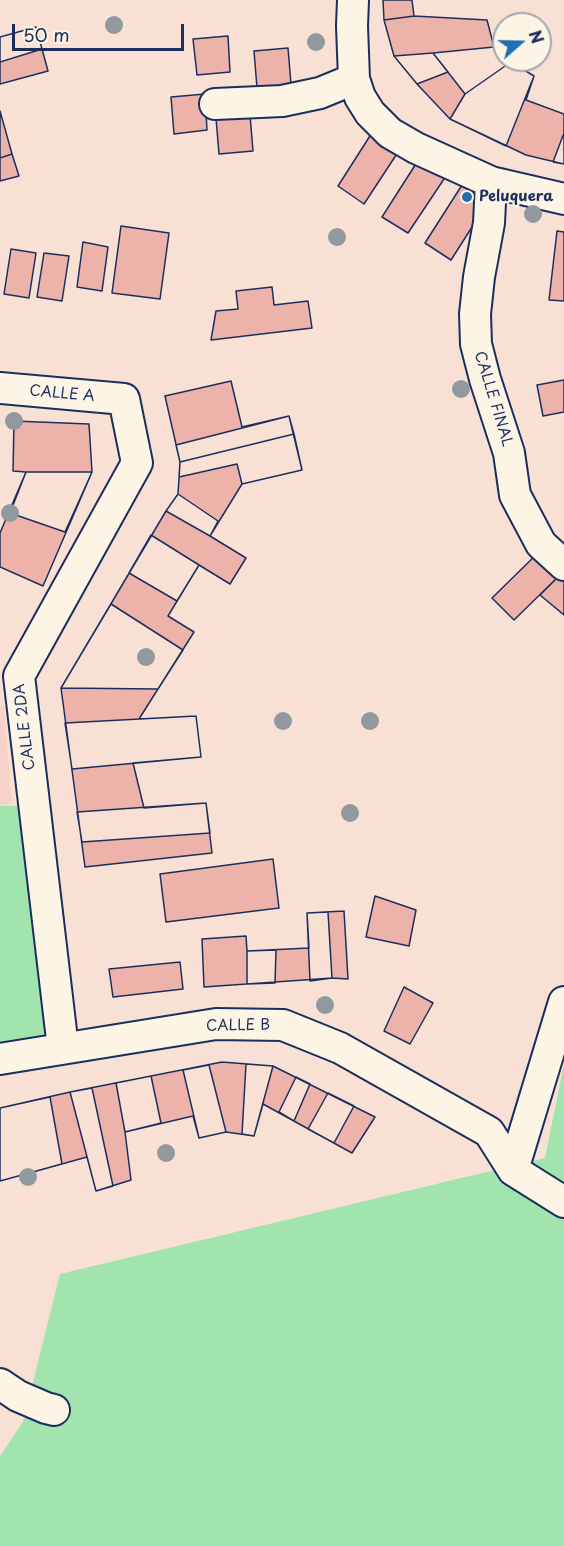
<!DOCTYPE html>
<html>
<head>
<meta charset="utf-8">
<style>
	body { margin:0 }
	#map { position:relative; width:564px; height:1546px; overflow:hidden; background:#f8e1d4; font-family:"Playpen Sans",sans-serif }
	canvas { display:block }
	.north { position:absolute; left:492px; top:12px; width:60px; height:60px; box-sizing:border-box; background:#fcf5e5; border:2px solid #a2a6af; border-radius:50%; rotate:70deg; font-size:16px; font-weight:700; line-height:24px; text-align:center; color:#1b2f5e }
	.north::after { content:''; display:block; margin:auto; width:21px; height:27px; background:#1f6fb2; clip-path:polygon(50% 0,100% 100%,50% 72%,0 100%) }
	.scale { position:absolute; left:12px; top:24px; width:172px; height:27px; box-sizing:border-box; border:3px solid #1b2f5e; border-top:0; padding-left:8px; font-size:18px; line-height:21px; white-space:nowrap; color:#1b2f5e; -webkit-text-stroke:4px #fcf5e5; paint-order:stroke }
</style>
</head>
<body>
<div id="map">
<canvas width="564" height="1546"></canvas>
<div class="north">N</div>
<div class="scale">50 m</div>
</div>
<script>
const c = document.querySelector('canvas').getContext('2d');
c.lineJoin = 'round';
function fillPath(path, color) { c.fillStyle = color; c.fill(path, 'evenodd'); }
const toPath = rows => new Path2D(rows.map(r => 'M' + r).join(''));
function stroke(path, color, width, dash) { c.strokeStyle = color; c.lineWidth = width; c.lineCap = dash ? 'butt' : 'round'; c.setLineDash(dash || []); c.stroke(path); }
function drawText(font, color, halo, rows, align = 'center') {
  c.font = font + ' "Playpen Sans",sans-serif'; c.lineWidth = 4.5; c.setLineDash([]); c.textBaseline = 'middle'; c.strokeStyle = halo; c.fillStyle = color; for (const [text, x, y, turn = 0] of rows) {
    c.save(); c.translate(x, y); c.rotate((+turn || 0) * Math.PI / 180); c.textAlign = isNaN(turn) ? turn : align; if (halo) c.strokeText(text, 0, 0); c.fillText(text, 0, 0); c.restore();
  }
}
fillPath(toPath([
	[0,705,4,705,12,804,0,805]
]), '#f5d3c8');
fillPath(toPath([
	[34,805,63,1048,0,1059,0,806],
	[564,1064,564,1546,0,1546,0,1456,23,1422,60,1274,545,1158]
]), '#a1e4ae');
const building = toPath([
	[383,0,412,0,414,16,384,20,383,0],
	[414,16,487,20,494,47,433,53,465,94,511,62,534,76,526,100,564,114,564,164,526,155,450,119,417,84,394,56,384,20,414,16],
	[36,27,42,49,0,62,0,37,36,27],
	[36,27,48,71,0,84,0,37,36,27],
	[228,36,230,72,197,75,193,39,228,36],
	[288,48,291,84,257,88,254,51,288,48],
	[433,53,448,72,417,84,394,56,433,53],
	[511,62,534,76,506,146,450,119,465,94,511,62],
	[205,94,207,130,174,134,171,97,205,94],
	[0,111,12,154,0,158,0,111],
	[250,115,253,151,219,154,216,118,250,115],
	[375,128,402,146,364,204,338,186,375,128],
	[564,133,564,164,553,162,564,133],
	[12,154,19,176,0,181,0,158,12,154],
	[419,159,446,176,408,233,382,217,419,159],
	[462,185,488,202,451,260,425,243,462,185],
	[121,226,169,233,160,299,112,293,121,226],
	[557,231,564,232,564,301,549,300,557,231],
	[83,242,108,247,102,291,77,287,83,242],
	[11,249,36,253,29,298,4,294,11,249],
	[44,253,69,256,62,301,37,297,44,253],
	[272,287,274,305,308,301,312,328,211,340,216,311,238,309,236,291,272,287],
	[564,380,564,412,543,416,537,385,564,380],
	[231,381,242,427,289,416,302,470,242,484,210,536,246,558,230,584,199,565,168,616,194,632,139,719,196,716,201,757,133,763,144,808,206,803,212,853,85,867,61,688,166,511,178,494,180,462,165,396,231,381],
	[289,416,294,434,180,462,176,445,289,416],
	[14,421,89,424,92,472,43,586,0,567,0,533,26,472,13,471,14,421],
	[294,434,302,470,242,484,237,464,179,477,180,462,294,434],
	[26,472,92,472,65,532,10,513,26,472],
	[178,494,218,521,210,536,166,511,178,494],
	[151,535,199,565,177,601,129,573,151,535],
	[541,550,563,572,514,620,492,598,541,550],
	[563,572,564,573,564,615,540,595,563,572],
	[111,604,183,650,158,689,61,688,111,604],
	[196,716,201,757,72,769,65,723,196,716],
	[206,803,210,833,82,842,77,812,206,803],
	[273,859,279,908,166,922,160,874,273,859],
	[375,896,416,910,409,946,366,937,375,896],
	[344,911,348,979,332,978,204,987,202,939,246,936,247,951,309,948,307,913,344,911],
	[328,912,332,978,310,981,307,913,328,912],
	[276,950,275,983,247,984,247,951,276,950],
	[180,962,183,989,113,997,109,969,180,962],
	[404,987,433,1003,410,1044,384,1031,404,987],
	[222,1062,273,1066,375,1117,352,1153,263,1104,254,1136,226,1132,199,1138,193,1116,125,1132,131,1180,96,1191,87,1157,0,1181,0,1108,70,1092,222,1062],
	[246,1064,273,1066,254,1136,242,1134,246,1064],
	[209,1065,226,1132,199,1138,183,1070,209,1065],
	[151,1076,161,1123,125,1132,116,1083,151,1076],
	[296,1077,310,1084,294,1121,279,1112,296,1077],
	[92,1088,113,1186,96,1191,70,1092,92,1088],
	[328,1093,354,1106,334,1143,308,1129,328,1093],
	[50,1097,62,1164,0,1181,0,1108,50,1097]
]);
fillPath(building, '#edb3ab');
stroke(building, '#1b2f5e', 1.5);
const minor = toPath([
	[353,0,352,26,354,79,360,97,370,113,390,133,416,148,491,182,564,199],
	[215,104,282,101,320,93,354,79],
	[491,182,489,223,479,277,475,314,476,344,485,379,509,453,515,495,541,544,564,565],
	[0,388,124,399,137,463,19,676,63,1048],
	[0,1059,216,1024,283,1025,340,1048,489,1132,513,1170,564,1202],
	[513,1170,564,1002],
	[0,1384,18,1396,46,1408,54,1410]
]);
stroke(minor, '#1b2f5e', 34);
stroke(minor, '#fcf5e5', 30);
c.fillStyle = '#91989e';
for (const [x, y] of [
	[114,25],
	[316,42],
	[533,214],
	[337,237],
	[461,389],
	[14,421],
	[10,513],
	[146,657],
	[283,721],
	[370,721],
	[350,813],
	[325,1005],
	[166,1153],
	[28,1177]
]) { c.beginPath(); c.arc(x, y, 9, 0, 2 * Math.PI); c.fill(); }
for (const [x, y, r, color] of [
	[467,197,6,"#1f6fb2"]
]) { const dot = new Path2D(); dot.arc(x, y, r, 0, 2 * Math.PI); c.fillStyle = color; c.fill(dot); stroke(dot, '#fcf5e5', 2); }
drawText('bold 15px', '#1b2f5e', '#fcf5e5', [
	["Peluquera",479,197]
], 'left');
drawText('15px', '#1b2f5e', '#fcf5e5', [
	["CALLE A",62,394,5],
	["CALLE FINAL",493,399,73],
	["CALLE 2DA",25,727,-97],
	["CALLE B",238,1026,-1]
]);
</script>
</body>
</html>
